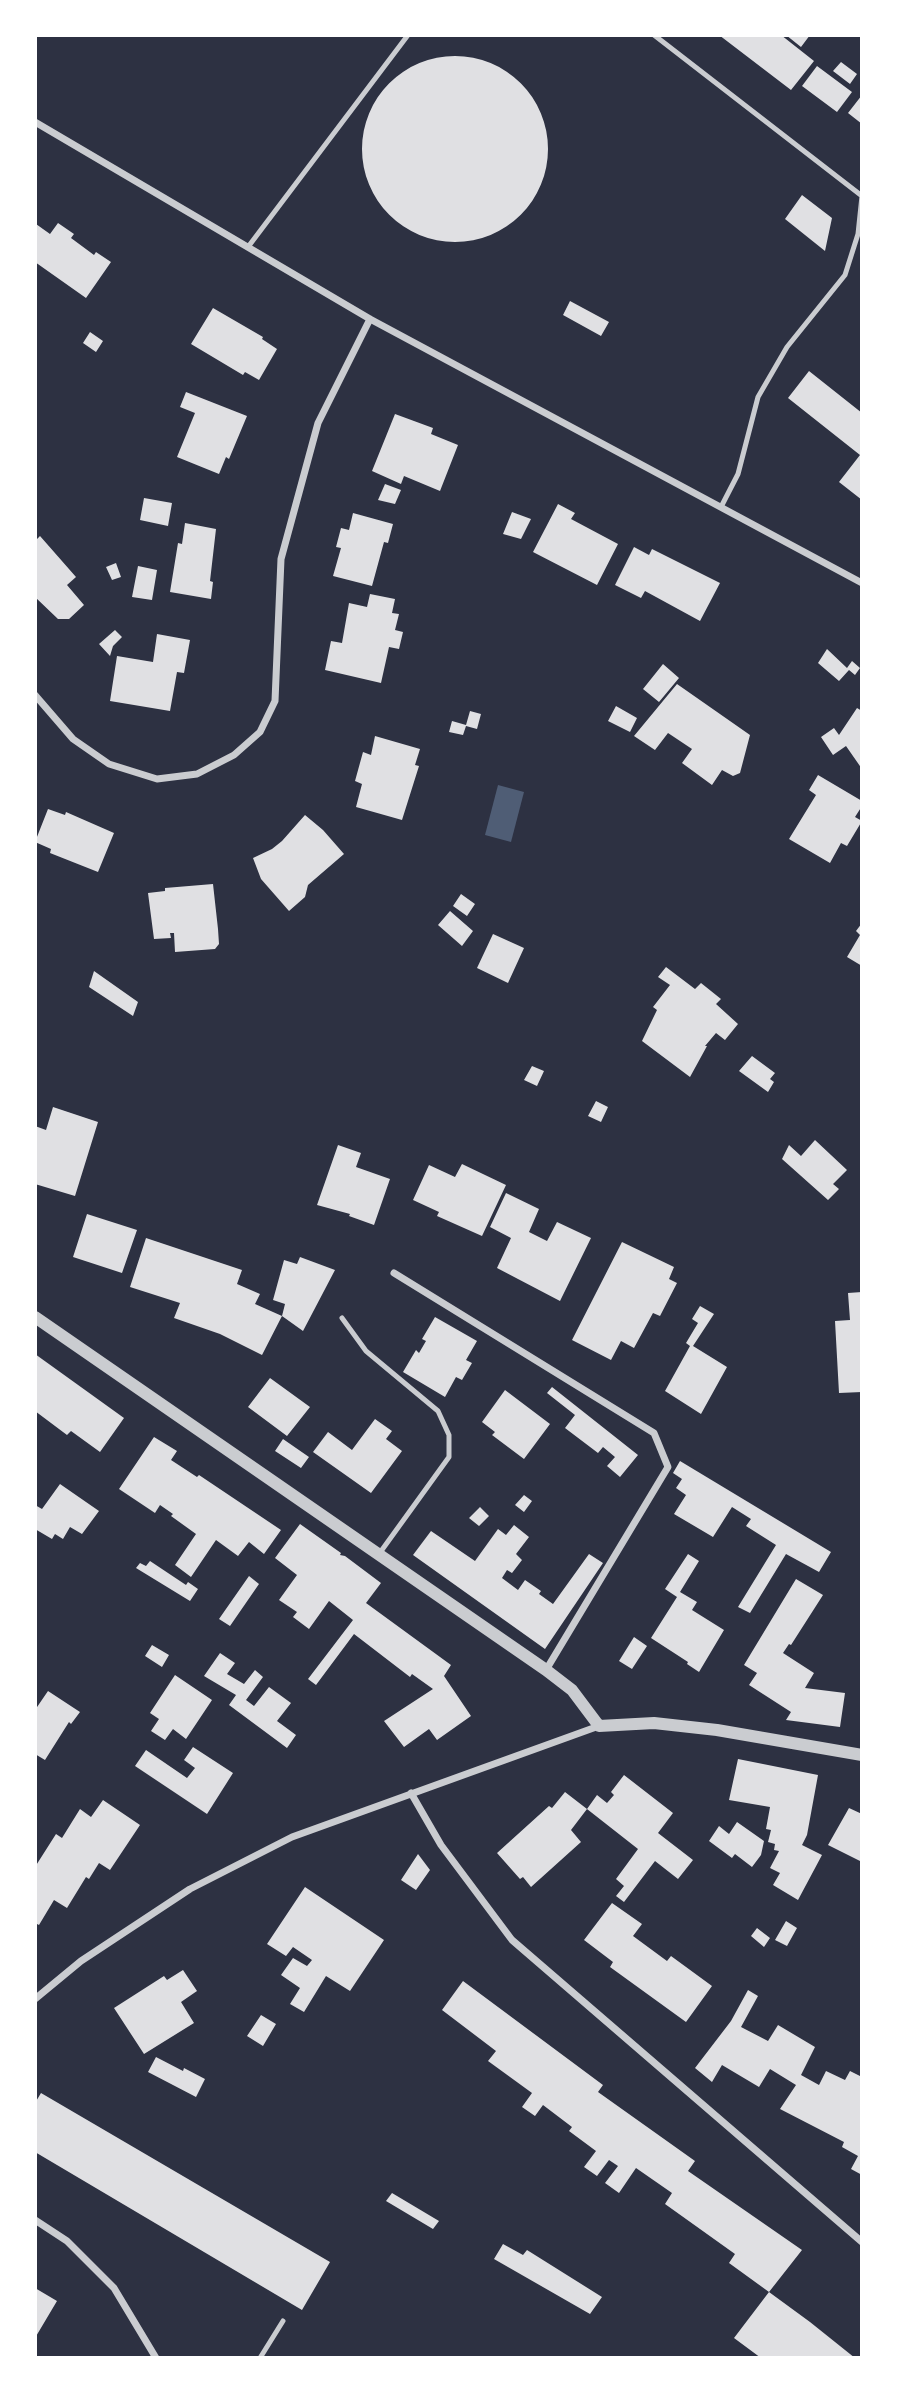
<!DOCTYPE html>
<html>
<head>
<meta charset="utf-8">
<style>
	body { margin:0 }
	#map { position:relative; width:897px; height:2393px; overflow:hidden; background:#2d3142; font-family:Rubik,sans-serif }
	canvas { display:block }
	.frame { position:absolute; inset:0; border:37px solid #fff; pointer-events:none }
</style>
</head>
<body>
<div id="map">
<canvas width="897" height="2393"></canvas>
<div class="frame"></div>
</div>
<script>
const c = document.querySelector('canvas').getContext('2d');
c.lineJoin = 'round';
function fillPath(path, color) { c.fillStyle = color; c.fill(path, 'evenodd'); }
const toPath = rows => new Path2D(rows.map(r => 'M' + r).join(''));
function stroke(path, color, width, dash) { c.strokeStyle = color; c.lineWidth = width; c.lineCap = dash ? 'butt' : 'round'; c.setLineDash(dash || []); c.stroke(path); }
fillPath(toPath([
	[498,785,524,792,511,842,485,835]
]), '#4f5d75');
fillPath(toPath([
	[719,35,781,35,814,61,791,90],
	[786,35,810,35,801,47],
	'362 149a93 93 0 1 1 186 0a93 93 0 1 1-186 0Z',
	[841,62,857,74,850,84,833,71],
	[817,66,852,92,837,112,802,86],
	[862,95,862,124,848,113],
	[802,195,832,218,825,251,785,219],
	[58,223,74,234,71,238,94,255,96,252,111,262,86,298,35,262,35,226,36,224,50,234],
	[570,301,609,322,601,336,563,315],
	[213,308,263,337,262,339,277,349,259,380,245,372,243,375,191,344],
	[90,332,103,341,96,352,83,343],
	[809,371,862,413,862,500,839,482,860,455,788,398],
	[186,392,247,416,229,459,226,457,219,474,177,457,195,413,180,407],
	[395,414,433,428,431,434,458,445,440,491,404,476,401,484,372,471],
	[385,484,401,490,395,504,378,500],
	[144,498,172,503,168,526,140,520],
	[558,504,575,513,571,519,618,544,597,585,533,552],
	[512,512,531,519,521,539,503,534],
	[353,513,393,524,388,543,384,542,372,586,333,576,341,548,336,547,341,528,349,530],
	[185,523,216,529,210,581,213,582,211,599,170,592,178,543,182,544],
	[40,536,76,577,67,585,84,605,69,619,58,619,35,597,35,541],
	[634,547,649,555,652,549,720,583,700,621,645,591,641,598,615,585],
	[116,563,121,577,112,580,106,567],
	[138,566,157,570,152,600,132,597],
	[370,594,395,599,392,613,399,614,395,630,403,632,399,649,389,647,381,683,325,670,331,641,342,643,349,603,367,607],
	[115,630,122,637,113,646,110,656,99,644],
	[157,634,190,640,184,673,177,672,170,711,110,701,117,656,153,662],
	[827,649,847,668,852,661,860,668,855,675,849,670,839,681,818,663],
	[663,664,679,678,659,702,643,689],
	[677,684,750,735,740,773,733,776,722,770,712,785,682,763,692,749,668,733,655,750,634,736],
	[616,706,637,718,630,732,608,721],
	[857,708,862,711,862,769,846,746,833,755,821,737,834,728,839,735],
	[470,711,481,714,477,729,466,726,463,735,449,732,452,721,466,725],
	[375,736,420,749,415,765,419,766,402,820,356,807,362,784,355,781,363,752,371,755],
	[818,775,862,801,862,806,855,817,862,821,847,846,841,843,830,863,789,839,816,795,809,790],
	[48,809,65,815,66,812,114,833,98,872,50,853,51,849,35,842],
	[305,815,323,830,344,854,308,885,305,897,289,911,261,879,253,858,272,849,282,841],
	[213,884,218,929,219,944,215,949,175,952,174,933,170,933,171,938,154,939,148,893,165,891,165,888],
	[461,894,475,904,467,916,453,906],
	[450,911,473,931,462,946,438,925],
	[862,923,862,966,847,957,860,935,856,931],
	[493,934,524,948,508,983,477,968],
	[666,967,695,989,701,983,721,999,716,1004,738,1024,725,1040,716,1033,705,1046,707,1046,690,1077,642,1041,657,1010,653,1007,670,985,658,977],
	[94,971,138,1002,133,1016,89,987],
	[752,1056,775,1073,770,1079,774,1082,768,1092,739,1071],
	[532,1066,544,1071,537,1086,524,1080],
	[596,1101,608,1107,601,1122,588,1116],
	[53,1107,98,1122,75,1196,35,1184,35,1126,46,1130],
	[815,1140,847,1170,833,1184,839,1189,828,1200,782,1159,789,1145,801,1156],
	[338,1145,361,1153,356,1167,390,1179,374,1225,349,1216,350,1214,317,1205],
	[462,1164,506,1185,482,1236,437,1216,439,1212,413,1200,429,1165,455,1177],
	[506,1193,539,1209,529,1232,547,1241,557,1222,591,1238,560,1301,497,1268,511,1238,490,1227],
	[87,1214,137,1230,122,1273,73,1257],
	[146,1238,242,1270,237,1284,260,1294,255,1304,282,1316,262,1355,220,1334,174,1318,180,1303,130,1287],
	[622,1242,674,1267,669,1279,677,1283,660,1316,653,1313,634,1348,621,1341,611,1360,572,1340],
	[300,1257,335,1270,303,1331,282,1316,285,1304,273,1300,284,1260,297,1264],
	[862,1292,862,1392,839,1393,835,1321,850,1320,848,1293],
	[700,1306,714,1314,693,1346,727,1367,701,1414,665,1391,690,1346,686,1343,698,1323,692,1319],
	[435,1317,477,1341,466,1360,472,1363,462,1380,456,1377,445,1397,403,1372,416,1350,419,1353,426,1341,422,1339],
	[35,1354,124,1418,100,1452,71,1431,67,1435,35,1411],
	[270,1378,310,1407,287,1436,248,1407],
	[552,1387,638,1455,620,1477,607,1466,615,1457,603,1447,598,1453,565,1428,575,1415,547,1393],
	[505,1390,550,1424,524,1459,492,1435,495,1432,482,1422],
	[375,1419,392,1431,386,1439,402,1451,371,1493,313,1452,328,1432,352,1450],
	[154,1437,177,1451,171,1460,197,1477,199,1475,281,1530,264,1554,249,1542,238,1556,216,1540,191,1577,175,1565,196,1534,171,1516,173,1514,160,1505,155,1513,119,1489],
	[283,1439,309,1457,301,1468,275,1451],
	[680,1461,831,1552,819,1572,786,1554,750,1613,738,1607,776,1545,746,1526,751,1519,732,1507,713,1537,674,1514,686,1495,676,1488,682,1479,673,1473],
	[60,1484,99,1511,82,1534,70,1527,63,1539,55,1534,52,1539,35,1529,35,1505,42,1509],
	[524,1495,532,1501,524,1512,515,1505],
	[480,1507,489,1516,479,1526,469,1518],
	[300,1524,341,1553,340,1555,345,1556,381,1583,366,1603,451,1665,444,1676,471,1716,437,1740,429,1729,404,1747,384,1721,433,1689,412,1674,410,1677,354,1634,316,1685,308,1679,353,1620,329,1601,309,1629,293,1617,297,1612,279,1600,297,1575,275,1558],
	[514,1525,529,1537,516,1554,522,1560,512,1573,507,1570,502,1578,518,1590,525,1580,541,1591,539,1594,553,1604,589,1554,603,1563,545,1649,413,1555,431,1531,475,1561,498,1529,506,1535],
	[688,1554,699,1561,680,1592,697,1602,692,1610,724,1630,699,1672,687,1664,688,1662,651,1638,677,1597,665,1589],
	[150,1561,186,1585,188,1582,198,1589,190,1601,136,1568,140,1563,146,1566],
	[249,1576,259,1584,230,1626,219,1619],
	[796,1579,823,1595,791,1645,789,1644,783,1653,814,1673,805,1688,845,1693,840,1727,786,1720,791,1712,749,1685,757,1673,744,1665],
	[634,1637,647,1646,632,1669,619,1661],
	[152,1645,169,1655,162,1667,145,1656],
	[220,1653,235,1663,227,1674,244,1684,255,1670,263,1677,246,1700,254,1706,269,1687,291,1703,277,1721,296,1735,287,1748,229,1705,236,1695,204,1676],
	[175,1675,212,1700,186,1739,173,1729,165,1740,151,1731,159,1719,150,1713],
	[48,1691,80,1712,71,1724,69,1722,45,1760,35,1754,35,1710],
	[193,1747,233,1773,207,1814,135,1766,146,1750,187,1778,195,1768,184,1760],
	[738,1759,818,1775,807,1835,802,1845,822,1855,798,1900,773,1885,780,1873,770,1868,779,1851,774,1850,775,1844,768,1842,771,1830,766,1829,770,1807,729,1800],
	[624,1775,673,1813,658,1833,693,1860,678,1879,655,1861,624,1902,616,1896,624,1886,616,1879,638,1849,587,1809,597,1795,607,1803,614,1795,611,1792],
	[565,1792,587,1809,571,1830,581,1842,531,1887,523,1877,520,1879,497,1853,549,1806,552,1808],
	[103,1800,140,1825,110,1870,99,1863,89,1879,86,1877,67,1908,54,1900,39,1925,35,1923,35,1867,56,1834,62,1838,80,1809,91,1817],
	[849,1808,862,1814,862,1858,860,1861,828,1845],
	[737,1822,764,1841,761,1855,752,1867,735,1854,732,1858,709,1841,719,1826,729,1834],
	[418,1854,430,1870,416,1890,401,1880],
	[305,1887,384,1940,350,1991,326,1976,304,2012,290,2004,300,1988,281,1975,293,1958,307,1966,312,1960,293,1947,286,1956,267,1944],
	[612,1903,642,1924,633,1936,667,1961,671,1956,712,1986,686,2022,610,1967,613,1962,584,1940],
	[786,1921,797,1928,787,1946,775,1940],
	[757,1928,770,1938,764,1947,751,1936],
	[183,1970,197,1991,181,2002,194,2023,144,2054,114,2008,164,1976,167,1980],
	[463,1981,603,2085,598,2092,695,2161,688,2171,802,2250,769,2292,729,2263,735,2254,665,2204,672,2193,636,2168,619,2193,605,2183,618,2166,609,2160,597,2176,584,2167,596,2151,569,2131,572,2127,543,2105,535,2116,522,2107,532,2093,488,2061,496,2051,442,2010],
	[748,1990,758,1996,741,2027,768,2041,778,2025,815,2047,801,2075,819,2085,826,2071,845,2080,850,2071,862,2077,862,2175,851,2169,858,2156,842,2147,844,2142,780,2109,796,2085,770,2069,759,2087,722,2065,712,2082,695,2068,731,2021],
	[261,2015,276,2024,263,2046,247,2036],
	[156,2057,183,2071,184,2068,205,2079,196,2097,148,2072],
	[41,2093,330,2262,302,2310,35,2152,35,2103],
	[392,2193,439,2221,433,2229,386,2201],
	[503,2244,523,2255,527,2250,602,2297,590,2314,494,2259],
	[35,2288,57,2301,35,2338],
	[769,2292,810,2322,855,2358,761,2358,734,2338]
]), '#e0e0e3');
stroke(toPath([
	[654,35,862,196,858,234,845,275,787,347,758,397,738,474,721,507],
	[248,247,408,35],
	[342,1318,366,1351,438,1411,449,1435,449,1457,379,1554],
	[260,2358,283,2321]
]), '#caccd0', 5);
stroke(toPath([
	[35,122,370,319,862,583],
	[35,695,73,739,109,764,157,779,197,774,234,755,260,732,275,701,281,559,318,423,370,319],
	[394,1273,654,1433,668,1467,546,1670],
	[411,1793,441,1845,512,1940,862,2242],
	[35,1999,81,1961,190,1889,292,1837,599,1726],
	[35,2220,67,2241,114,2288,156,2358]
]), '#caccd0', 7);
stroke(toPath([
	[35,1317,546,1670,572,1690,599,1726,654,1723,717,1730,862,1755]
]), '#caccd0', 12);
</script>
</body>
</html>
